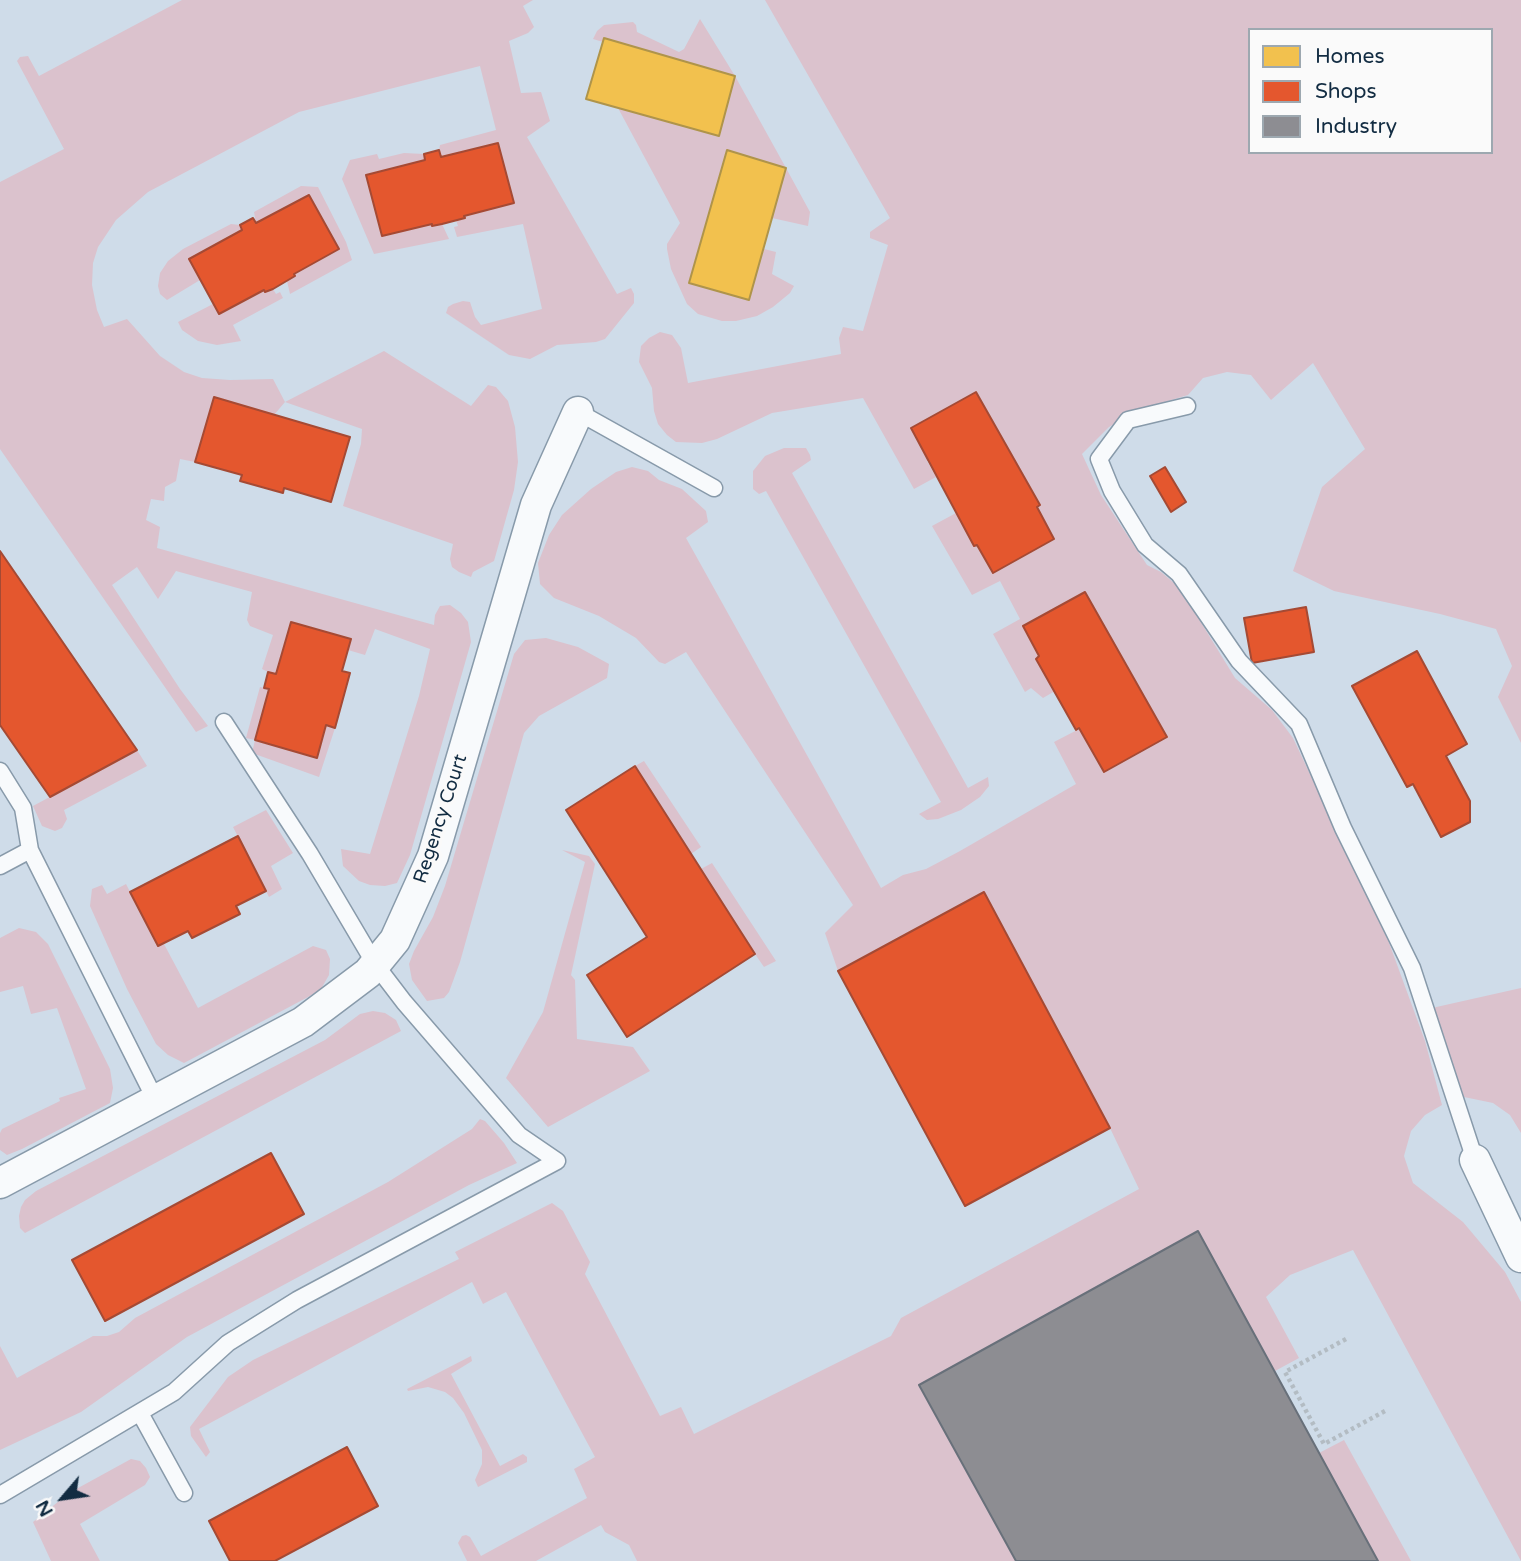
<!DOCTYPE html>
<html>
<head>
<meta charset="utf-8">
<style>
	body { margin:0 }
	#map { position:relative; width:1521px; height:1561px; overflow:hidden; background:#cfdce9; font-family:"Varela Round",sans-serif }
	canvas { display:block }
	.legend { position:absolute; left:1248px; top:28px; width:245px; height:126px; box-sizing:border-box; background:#fafafa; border:2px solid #9da8b0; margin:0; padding:9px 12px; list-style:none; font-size:21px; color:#122c42 }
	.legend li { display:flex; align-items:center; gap:14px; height:35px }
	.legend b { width:35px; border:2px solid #9da8b0 }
	.north { position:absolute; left:28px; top:1463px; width:70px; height:70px; -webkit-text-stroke:5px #fafafa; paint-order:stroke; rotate:241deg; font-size:19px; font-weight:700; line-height:28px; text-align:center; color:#122c42 }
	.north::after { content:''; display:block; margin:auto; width:24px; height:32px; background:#122c42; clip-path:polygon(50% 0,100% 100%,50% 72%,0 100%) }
</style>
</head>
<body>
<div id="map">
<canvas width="1521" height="1561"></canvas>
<ul class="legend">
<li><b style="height:19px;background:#f2c14e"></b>Homes</li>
<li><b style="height:19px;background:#e4572e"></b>Shops</li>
<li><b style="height:19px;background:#8d8d92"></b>Industry</li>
</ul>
<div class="north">N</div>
</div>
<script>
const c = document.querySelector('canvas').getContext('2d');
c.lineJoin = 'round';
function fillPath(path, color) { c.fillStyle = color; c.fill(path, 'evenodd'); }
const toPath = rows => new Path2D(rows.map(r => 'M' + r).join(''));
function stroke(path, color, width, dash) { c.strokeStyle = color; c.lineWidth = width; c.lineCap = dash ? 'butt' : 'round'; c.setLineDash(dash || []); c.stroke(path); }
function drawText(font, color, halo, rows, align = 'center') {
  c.font = font + ' "Varela Round",sans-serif'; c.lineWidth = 7; c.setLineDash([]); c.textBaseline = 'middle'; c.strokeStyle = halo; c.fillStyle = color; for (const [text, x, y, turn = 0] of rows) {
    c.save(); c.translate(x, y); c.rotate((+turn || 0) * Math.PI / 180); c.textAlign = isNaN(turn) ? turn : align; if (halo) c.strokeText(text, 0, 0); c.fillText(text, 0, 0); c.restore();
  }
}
fillPath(toPath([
	[182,0,533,0,523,6,534,27,528,33,509,41,521,93,541,92,550,121,527,137,617,294,631,288,634,294,634,303,605,339,596,342,557,345,530,359,509,355,446,313,448,307,453,304,463,301,470,302,475,317,481,325,542,309,523,224,457,237,454,227,458,226,456,220,465,218,464,216,514,203,498,143,441,157,439,150,440,145,496,130,480,66,299,112,148,192,116,220,98,247,93,263,92,285,97,310,104,327,127,319,160,356,184,372,202,378,230,380,273,379,285,402,384,351,471,406,488,385,496,387,508,401,515,427,518,462,514,490,494,561,473,572,471,577,459,572,452,567,450,559,453,544,343,506,361,444,362,429,285,402,274,415,195,462,180,459,176,481,165,487,164,501,151,499,146,520,160,527,157,548,434,625,435,615,440,606,450,605,461,613,468,622,471,642,410,855,397,883,385,886,370,885,359,881,343,866,341,849,370,854,419,696,430,649,375,629,365,655,348,650,351,639,291,622,276,674,268,672,262,669,273,635,250,626,247,620,252,592,176,571,158,599,137,567,112,585,180,689,208,726,196,732,0,449,0,182,64,149,17,61,20,57,28,56,39,76],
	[765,0,1521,0,1521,743,1498,697,1512,666,1496,629,1440,614,1334,591,1293,571,1322,487,1365,449,1313,363,1271,400,1251,375,1227,372,1203,378,1188,395,1138,410,1109,427,1082,454,1101,495,1147,565,1161,572,1180,588,1235,678,1272,710,1293,738,1388,940,1425,1041,1442,1105,1425,1115,1411,1131,1404,1156,1413,1183,1463,1222,1505,1272,1521,1302,1521,1561,1353,1250,1290,1275,1266,1297,1299,1358,1275,1371,1198,1232,919,1385,1016,1561,637,1561,629,1545,605,1532,601,1525,536,1561,467,1561,458,1543,462,1536,466,1535,470,1537,481,1556,587,1498,574,1469,595,1457,506,1292,483,1304,472,1282,199,1429,210,1452,206,1457,191,1436,190,1427,228,1377,253,1360,459,1259,455,1252,552,1203,563,1211,590,1262,585,1274,660,1416,681,1407,694,1434,891,1336,901,1318,1139,1189,1110,1128,984,893,838,971,825,933,853,905,686,652,665,664,659,662,636,638,599,616,554,598,540,584,538,563,549,535,562,515,591,489,616,472,632,467,648,471,659,480,682,489,706,511,708,522,686,538,881,888,903,875,926,869,960,851,1076,784,1054,742,1079,729,1104,772,1167,737,1085,592,1023,626,1039,656,1036,659,1055,691,1043,698,1031,688,1025,692,993,634,1020,619,1000,581,972,595,932,526,956,513,974,546,977,545,993,573,1054,539,1037,507,1039,505,928,460,927,461,936,477,914,489,863,398,772,413,717,439,702,443,676,442,667,435,658,424,654,411,652,388,639,362,641,346,649,338,660,332,672,335,681,348,688,383,841,354,839,338,843,327,863,331,888,245,870,238,870,232,890,218],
	[1250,30,1491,30,1491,152,1250,152],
	[700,19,735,76,786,168,810,212,808,226,772,218,786,168,727,151,689,283,749,300,764,249,776,252,772,274,794,286,790,293,773,307,757,316,736,321,722,321,698,314,687,304,671,269,667,249,667,244,680,223,618,108,718,136,735,76,604,38,603,42,593,39,597,31,604,25,633,22,636,25,637,32,679,52,684,49],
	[404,153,424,154,425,160,367,175,382,236,432,224,433,226,442,224,449,239,374,254,342,179,350,160,377,154,379,159],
	[301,186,318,187,346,242,352,260,290,294,287,281,295,276,294,274,338,249,256,223,254,212],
	[231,224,240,225,242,230,189,259,200,280,167,300,160,294,158,286,160,273,168,261,183,249],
	[273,289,276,294,280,292,283,298,233,325,241,341,217,345,198,341,182,330,178,322,213,304,219,314,264,290,265,292],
	[784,448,806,448,810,455,811,460,792,473,968,788,988,777,989,786,980,797,961,810,938,819,927,820,919,814,941,802,766,491,759,494,753,489,753,471,765,456],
	[546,638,578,647,609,664,607,678,539,716,524,733,460,962,449,992,444,998,427,1001,412,980,409,964,414,951,433,917,445,886,514,654,525,640],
	[260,687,269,689,255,739,317,758,326,725,335,728,319,777,252,753,255,740,246,738],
	[137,750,147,766,64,810,67,819,62,828,55,831,42,826,33,806],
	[644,761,701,847,691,854,635,766],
	[266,810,293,853,271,866,282,889,269,897,233,827],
	[562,850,589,856,595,864,571,975,575,980,577,1039,633,1047,650,1071,548,1127,506,1078,543,1012,585,862],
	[712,863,776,961,764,967,755,954,701,869],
	[126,884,158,946,164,944,198,1008,313,946,326,950,330,959,329,975,321,989,308,997,184,1063,168,1055,156,1044,127,989,90,906,92,889,102,885,107,894],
	[19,928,36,932,48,944,110,1069,113,1088,110,1103,22,1149,7,1155,0,1150,0,1133,2,1129,60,1101,59,1098,86,1089,57,1008,31,1014,23,986,0,992,0,938],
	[1521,988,1521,1133,1510,1115,1493,1103,1464,1097,1432,1008],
	[373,1011,385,1013,396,1020,401,1031,25,1233,20,1228,19,1216,21,1207,25,1200,36,1191,325,1040,360,1014],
	[480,1119,485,1121,504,1143,517,1163,469,1185,187,1337,81,1412,0,1450,0,1346,17,1378,93,1336,107,1336,119,1332,135,1318,388,1182,472,1129],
	[471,1356,472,1361,451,1374,500,1466,523,1454,527,1457,527,1462,478,1487,475,1480,482,1464,482,1450,464,1413,453,1398,445,1392,428,1387,408,1391,407,1389],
	[1344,1440,1411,1561,1378,1561,1319,1453],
	[131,1459,140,1461,146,1468,150,1477,145,1485,80,1524,100,1561,51,1561,33,1522,69,1493]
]), '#dbc2cd');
const homes = toPath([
	[604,38,735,76,719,136,586,99,604,38],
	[727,150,786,168,749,300,689,283,727,150]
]);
fillPath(homes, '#f2c14e');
stroke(homes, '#af944a', 2);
const shops = toPath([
	[498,143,514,203,464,216,465,218,442,224,432,226,432,224,382,236,366,175,425,160,424,154,439,150,441,157,498,143],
	[309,195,339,249,294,274,295,276,273,289,265,292,264,290,219,314,189,259,242,230,240,225,253,218,256,223,309,195],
	[976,392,1040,505,1037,507,1054,539,993,573,977,545,974,546,911,428,976,392],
	[214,397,350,437,331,502,284,488,283,493,240,481,242,475,195,462,214,397],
	[1165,467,1186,502,1171,512,1150,476,1165,467],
	[0,551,137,750,50,797,0,725,0,551],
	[1085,592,1167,737,1104,772,1079,728,1076,730,1036,659,1039,656,1023,626,1085,592],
	[1306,607,1314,652,1252,663,1244,618,1306,607],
	[291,622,351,639,342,671,350,673,335,728,326,725,317,758,255,740,269,689,264,688,268,672,276,674,291,622],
	[1417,651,1467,744,1446,756,1470,801,1470,822,1441,837,1413,784,1407,787,1352,686,1417,651],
	[635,766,755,954,627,1037,587,975,647,937,566,810,635,766],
	[238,836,266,891,236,906,240,914,192,938,188,931,158,946,130,892,238,836],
	[984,892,1110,1128,965,1206,838,971,984,892],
	[271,1153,304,1214,105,1321,72,1260,271,1153],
	[347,1447,378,1506,275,1561,230,1561,209,1521,347,1447]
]);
fillPath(shops, '#e4572e');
stroke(shops, '#a54a34', 2);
const industry = toPath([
	[1198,1231,1378,1561,1016,1561,919,1385,1198,1231]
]);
fillPath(industry, '#8d8d92');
stroke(industry, '#68707a', 2);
const lane = toPath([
	[1187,406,1128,420,1099,459,1112,491,1145,545,1179,574,1239,661,1299,724,1343,828,1412,968,1475,1160],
	[578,412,714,488],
	[0,771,23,808,30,850],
	[0,866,30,850,155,1099],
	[140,1413,184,1493],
	[0,1495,174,1392,228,1343,297,1300,557,1161,519,1135,404,1002,375,964,310,854,224,722]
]);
const street = toPath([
	[1475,1160,1521,1257],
	[0,1183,303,1022,368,973,395,940,433,856,536,505,578,412]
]);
stroke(lane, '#889aaa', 19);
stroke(street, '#889aaa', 33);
stroke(toPath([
	[1346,1339,1285,1372,1324,1444,1385,1411]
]), '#b3bcc3', 4.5, [3.5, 3.5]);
stroke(lane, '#f8fafc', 16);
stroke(street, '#f8fafc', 30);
drawText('19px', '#122c42', '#fafafa', [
	["Regency Court",441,819,-72]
]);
</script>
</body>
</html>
